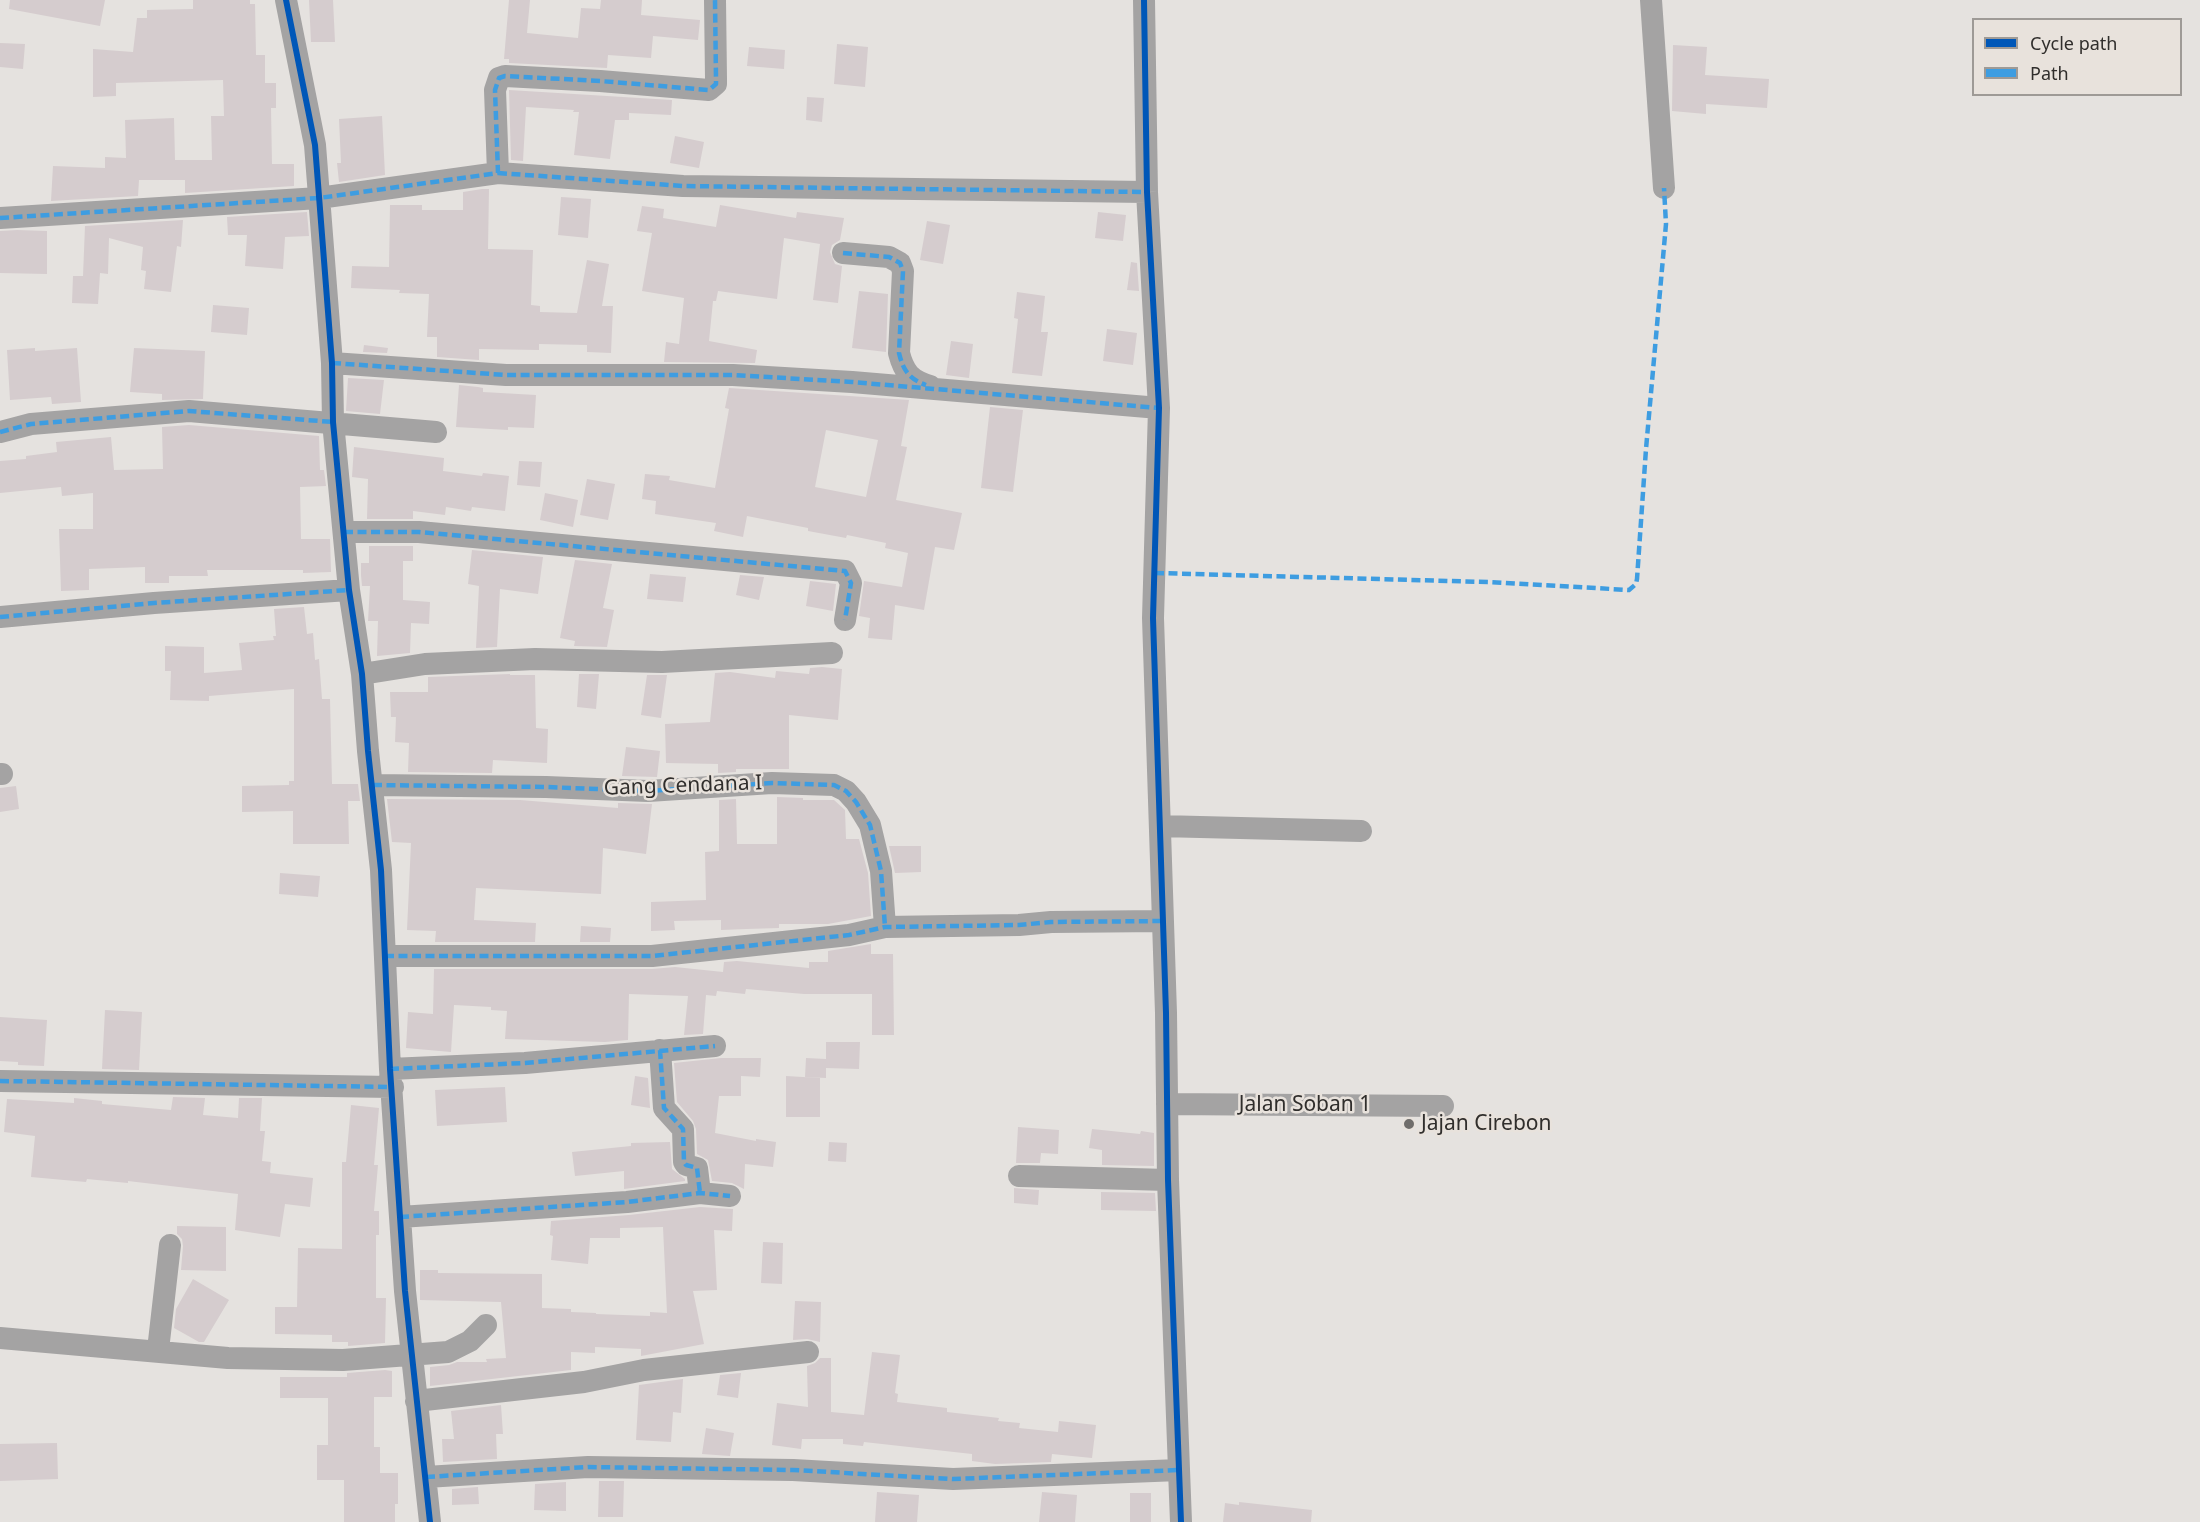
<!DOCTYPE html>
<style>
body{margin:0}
#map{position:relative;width:2200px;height:1522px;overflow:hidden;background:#e5e2df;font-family:"Noto Sans",sans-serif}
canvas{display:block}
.legend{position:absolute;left:1972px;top:18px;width:210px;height:78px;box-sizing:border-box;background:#e8e2dc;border:2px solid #9e9a96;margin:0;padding:8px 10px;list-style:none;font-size:18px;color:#302e2c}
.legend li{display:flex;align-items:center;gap:12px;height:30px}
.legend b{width:30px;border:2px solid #9e9a96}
</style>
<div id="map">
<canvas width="2200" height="1522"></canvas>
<ul class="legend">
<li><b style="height:8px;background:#0057b8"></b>Cycle path</li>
<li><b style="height:8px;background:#3e9de1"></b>Path</li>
</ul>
</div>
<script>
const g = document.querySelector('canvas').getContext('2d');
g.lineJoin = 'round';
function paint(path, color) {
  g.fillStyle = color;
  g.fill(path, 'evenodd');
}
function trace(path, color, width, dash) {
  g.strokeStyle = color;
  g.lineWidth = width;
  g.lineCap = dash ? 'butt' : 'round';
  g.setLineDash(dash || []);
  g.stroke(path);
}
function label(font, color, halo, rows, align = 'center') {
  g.font = font + ' "Noto Sans",sans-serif';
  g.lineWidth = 5;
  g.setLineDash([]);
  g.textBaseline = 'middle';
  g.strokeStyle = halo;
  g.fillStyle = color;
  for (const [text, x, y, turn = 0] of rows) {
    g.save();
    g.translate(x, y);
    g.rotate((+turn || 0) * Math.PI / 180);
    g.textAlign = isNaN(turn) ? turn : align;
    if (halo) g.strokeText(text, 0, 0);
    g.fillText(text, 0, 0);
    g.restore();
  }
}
paint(new Path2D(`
 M10,0H105L100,26L9,9Z
 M193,0H250V4H255L256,55H265V83H276V108H271L272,164H294V186L185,193V180H139L138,196L51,201L53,166L105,168V157L126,158L125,120L174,118L175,160H212L211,116H224L223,80L116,83V96L93,97V49L133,52L137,18H147V10L193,9Z
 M309,0H333L335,42H311Z
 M509,0H530L527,33L578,38L581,8L600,9L601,0H642L641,15L700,20L698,40L653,36L651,58L608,55L607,68L509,63V59H504Z
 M0,43L25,44L23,69L0,67Z
 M837,44L868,47L865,87L834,84Z
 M1673,45L1707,47L1705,75L1769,79L1767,108L1706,104V114L1672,111Z
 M749,47L785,50L784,69L747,66Z
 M509,90L672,100L671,115L629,113V120H615L610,159L574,155L579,112H573L574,110L526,107L523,161L511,160Z
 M807,97L824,98L822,122L806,120Z
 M382,116L385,175L339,182L337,163H341L339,119Z
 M675,136L704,142L699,168L670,163Z
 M482,189H489L488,249L533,250L531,305L540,306V312L577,313L587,260L609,264L602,306H613L611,353L587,352V345L539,344V350L479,349V360L437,357V337H427L429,294L399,293L400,290L351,288L352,266L389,267L390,205H422V210H463V192Z
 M561,197L591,199L588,238L558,235Z
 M720,205L796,218L797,212L844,218L840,240L832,245L830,252L835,264L842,266L838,303L813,300L820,244L784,238L777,299L718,291L716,301H713L709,341L757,350L755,363L664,362L666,342L679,344L684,298L642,291L652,233L637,231L642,206L664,209L663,218L716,227Z
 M307,212L309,236L285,237L283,269L245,266L247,235H228L227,217Z
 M1098,212L1126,215L1123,241L1095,238Z
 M183,220L181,247L177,246L171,292L144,289L146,271L141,270L143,247L109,238L108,274L100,273L98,304L72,303L73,276H83L85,226Z
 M927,221L950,225L943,264L920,260Z
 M17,230L47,231V274L0,273V231Z
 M1131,262L1137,263L1139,291L1127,290Z
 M859,291L888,294L886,352L852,348Z
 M1017,292L1045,296L1041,332H1048L1042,376L1012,373L1018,319L1014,318Z
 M213,305L249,308L247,335L211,332Z
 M1107,329L1137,333L1133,365L1103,361Z
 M951,341L973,344L969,378L946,375Z
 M364,345L388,348L387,353L363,352Z
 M35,348V351L77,348L81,402L52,404L51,397L10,400L7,350Z
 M134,348L205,351L203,399L162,400V394L130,392Z
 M348,378L384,380L380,414L346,411Z
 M459,385L478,387L483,388V392L536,395L534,428L508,427V430L456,427Z
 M729,388L909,400L901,446L907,447L896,500L962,513L954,550L935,547L924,610L895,605L892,640L868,638L870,618L859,616L864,581L902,587L908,553L885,548L886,543L847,535L846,538L808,531V528L747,516L743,537L714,531L716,523L655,514L656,501L642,499L645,474L670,476L669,480L715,488L729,409L725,408ZM826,430L878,440L866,497L815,487Z
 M990,407L1023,410L1013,492L981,488Z
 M189,425L319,436L320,470H324L326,486L300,487L301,539H330L331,572L303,573V570H207L208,576H169V583H145V567L89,569V590L61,591L59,529H93V493L62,496L61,487L0,493V461L26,459V456L57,452L56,442L111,437L114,470L163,469L162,427Z
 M354,447L444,458L443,471L482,476L483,473L509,476L505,511L472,507L471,511L446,507L445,515L413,511V519H367L368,479L352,477Z
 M519,461L542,462L540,487L517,485Z
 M587,479L615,484L608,520L580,515Z
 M545,493L578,500L573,527L540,520Z
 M369,546H413V561H403V600L430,602L429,624L411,623L410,653L377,656L378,621H368L370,586H362L361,575V563H369Z
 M472,550L543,557L538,594L500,589L497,647L476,648L479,586L468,584Z
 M575,560L612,564L603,608L614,610L607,647L574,646L575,641L560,638Z
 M650,574L686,577L683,602L647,599Z
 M740,575L764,577L759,600L736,595Z
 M810,581L836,584L833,611L806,606Z
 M304,607L307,634L313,633L315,660L319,659L322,699H330L332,784H358L360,801H348L349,844H293V811L242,812V786L289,785V781H294V689L209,696V701L170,700L171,671H165V646L204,647V673L242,670L239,643L274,640L273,636H276L274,609Z
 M822,667L842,669L838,720L789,715V769H736V772L718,773V764L666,763L665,724L710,722L715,673L730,672L775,678L776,671L809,674L810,668Z
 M510,674V675H535L536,728L548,729L547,763L493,760L492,773L408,772L409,743L395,742L396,717H391L390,692H428V677Z
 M579,674H599L596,709L577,707Z
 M647,675H667L661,718L641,715Z
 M626,747L660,751L657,777L622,776Z
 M16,786L19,809L0,812V788Z
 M777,797L803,798V800H834L845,810L846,839H859L868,873L871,916L828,924H779V928L746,929L721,930V920L674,921L675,930L651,931V902L706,900L705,852L719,851V800L736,799L737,844H777Z
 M387,799L520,800L618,808V803L652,804L646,854L603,848L601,894L476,888L474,920L536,923L535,942H435L436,931L407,930L411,843L392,842Z
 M889,846H921V872L895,873Z
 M280,873L320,876L318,897L279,894Z
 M581,926L611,928L610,942H580Z
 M871,944V954H893L894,1035H872V994H804L746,989L745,994L717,991L716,996L706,995L703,1034L684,1035L688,996L629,994L628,1040L605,1042L505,1039L507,1011L491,1010V1007L454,1005L451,1052L406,1048L408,1012L433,1014L434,969H652L675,967L723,972L724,962L737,961L809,968V962H828V951Z
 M105,1010L142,1012L139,1070L102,1069Z
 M0,1017L47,1020L44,1066L18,1065V1062L0,1061Z
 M826,1042H860L859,1069L826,1068V1078L805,1077L806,1058L826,1059Z
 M721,1058H761L760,1077L741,1076V1096H719L715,1133L756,1141V1139L776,1142L773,1167L745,1164L744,1189L732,1183L712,1181L708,1160L697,1154L696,1129L693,1121L677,1102L674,1063Z
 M635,1076L648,1078L650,1108L631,1105Z
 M786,1076L820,1078V1117H786Z
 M505,1087L507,1122L437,1126L435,1090Z
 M173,1097L205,1098L203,1115L238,1118L239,1098H262L260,1131H265L262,1161L271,1162L270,1173L313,1178L310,1207L285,1204L280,1237L235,1230L238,1194L128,1181V1183L87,1179L86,1182L31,1177L35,1136L4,1132L7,1099L74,1103V1098L102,1101V1104L171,1110Z
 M351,1105L379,1108L374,1165H378L374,1211H379V1235H376V1298H386L385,1343L348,1346V1342H332V1335L275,1334V1307H297L298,1248L342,1249V1162H346Z
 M1018,1127L1059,1130L1058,1154L1041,1153L1040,1163H1016Z
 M1092,1129L1140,1134L1141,1131L1154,1133V1166L1102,1165V1150L1089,1148Z
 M670,1142L672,1169L685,1179V1181L624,1189V1171L575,1176L572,1152L631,1146V1143Z
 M829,1142L847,1143L846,1162L828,1161Z
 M1014,1188L1039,1190L1038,1205L1014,1203Z
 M1101,1192L1155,1193L1156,1211L1101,1210Z
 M700,1207L733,1209L732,1231L714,1230L717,1290L693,1291L704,1344L641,1356V1349L595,1347V1353L571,1352V1370L430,1386V1367L449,1365L457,1362H487L486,1359L506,1358L501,1302L420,1300V1270H438V1273L542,1274V1308L571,1309V1312L596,1313V1314L650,1316V1312L667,1313L663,1227L620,1228V1238H590L588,1264L551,1260L553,1236L550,1235L551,1221L629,1215Z
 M177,1226L226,1227V1271L181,1270L183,1246L182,1239L177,1234Z
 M763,1242L783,1243L782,1284L761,1283Z
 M193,1279L229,1300L204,1342H199L174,1328L176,1309Z
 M795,1301L821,1302L820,1342L807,1339L793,1340Z
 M872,1352L900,1355L895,1393L898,1394L897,1402L947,1408V1412L999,1418L998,1421L1020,1423L1019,1428L1058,1432L1059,1421L1096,1425L1092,1458L1052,1454L1051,1462L995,1464L972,1461V1454L864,1442L863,1446L843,1444V1439H802L801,1449L772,1445L777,1403L808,1407L807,1366L815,1363L820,1358H831V1412L864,1415Z
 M385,1370L392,1371V1397H374V1447H380V1473H398V1504H395V1522H344V1480H317V1445H328V1398H280V1377H347V1373Z
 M741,1373L738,1398L717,1395L720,1375Z
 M683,1379L681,1413L673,1412L671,1442L636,1440L639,1385Z
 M501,1405L503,1434H496L497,1459L443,1462L442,1439H454L451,1411Z
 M706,1428L734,1433L730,1456L702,1454Z
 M57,1443L58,1479L0,1481V1444Z
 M599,1481H624L623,1517H598Z
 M566,1482V1511L534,1510L535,1484Z
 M478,1487L479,1504L452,1505V1489Z
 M877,1492L919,1495L917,1522H875Z
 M1042,1492L1077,1495L1075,1522H1039Z
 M1130,1493H1151V1522H1130Z
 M1239,1502L1312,1510L1311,1522H1223L1225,1503L1239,1505Z`), '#d5ccce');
trace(new Path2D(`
 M286,0L315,145L332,363L333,422L349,590L362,674L368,751L381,870L390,1069L405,1291L430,1522
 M1144,0L1147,192L1159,408L1153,618L1166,1013L1168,1180L1181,1522
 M1651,0L1664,188
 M498,173L683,186L1147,192
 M0,218L319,198L498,173L495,90L499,78L505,76L600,81L709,90L716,84V79L715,0
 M843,253L889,257L900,263L903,271L899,353C904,373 911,380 930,386
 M332,363L506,375H733L852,382L1159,408
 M0,432L31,424L189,411L436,432
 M344,532H419L845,571L851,583L845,620
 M0,617L154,603L349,590
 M362,674L425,664L535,659L662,662L832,653
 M0,774H2
 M373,785L546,787L648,791L772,783L834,785L846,791L856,802L870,825L881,871L885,927
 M1160,826L1361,831
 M385,956H652L849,935L885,927L1019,925L1051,922L1163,921
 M660,1050L664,1108L683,1129L684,1162L686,1165L697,1168L700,1193
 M390,1069L525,1063L715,1046
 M0,1081L393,1087
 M1167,1104L1443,1106
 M1019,1176L1168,1180
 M400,1217L627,1202L700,1193L730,1196
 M0,1338L228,1358L343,1360L448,1352L470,1341L486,1325
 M158,1350L170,1245
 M416,1401L584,1382L644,1370L808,1352
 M426,1477L588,1467L793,1470L953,1479L1179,1470`), '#a4a3a3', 22);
trace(new Path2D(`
 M498,173L683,186L1147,192
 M0,218L319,198L498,173L495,90L499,78L505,76L600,81L709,90L716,84V79L715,0
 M843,253L889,257L900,263L903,271L899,353C903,370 909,379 926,385
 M332,363L506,375H733L852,382L1159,408
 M0,432L31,424L189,411L333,422
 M344,532H419L845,571L851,583L845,620
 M1155,573L1488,582L1629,590L1636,584L1637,579L1646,449L1666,224L1664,188
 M0,617L154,603L349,590
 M373,785L546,787L648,791L772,783L834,785L846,791L856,802L870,825L881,871L885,927
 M385,956H652L849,935L885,927L1019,925L1051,922L1163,921
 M660,1050L664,1108L683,1129L684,1162L686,1165L697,1168L700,1193
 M390,1069L525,1063L715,1046
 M0,1081L393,1087
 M400,1217L627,1202L700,1193L730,1196
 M426,1477L588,1467L793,1470L953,1479L1179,1470`), '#3e9de1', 4.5, [9, 4.5]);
trace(new Path2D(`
 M286,0L315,145L332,363L333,422L349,590L362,674L368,751L381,870L390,1069L405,1291L430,1522
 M1144,0L1147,192L1159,408L1153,618L1166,1013L1168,1180L1181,1522`), '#0057b8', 6);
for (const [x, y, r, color] of [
 [1409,1124,6,"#6f6d6b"]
]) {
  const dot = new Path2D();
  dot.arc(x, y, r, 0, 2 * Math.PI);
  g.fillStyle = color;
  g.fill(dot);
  trace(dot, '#e8e2dc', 2);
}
label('21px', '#302e2c', '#e8e2dc', [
 ["Gang Cendana I",683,786,-2],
 ["Jalan Soban 1",1305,1105]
]);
label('21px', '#302e2c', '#e8e2dc', [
 ["Jajan Cirebon",1421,1124]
], 'left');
</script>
